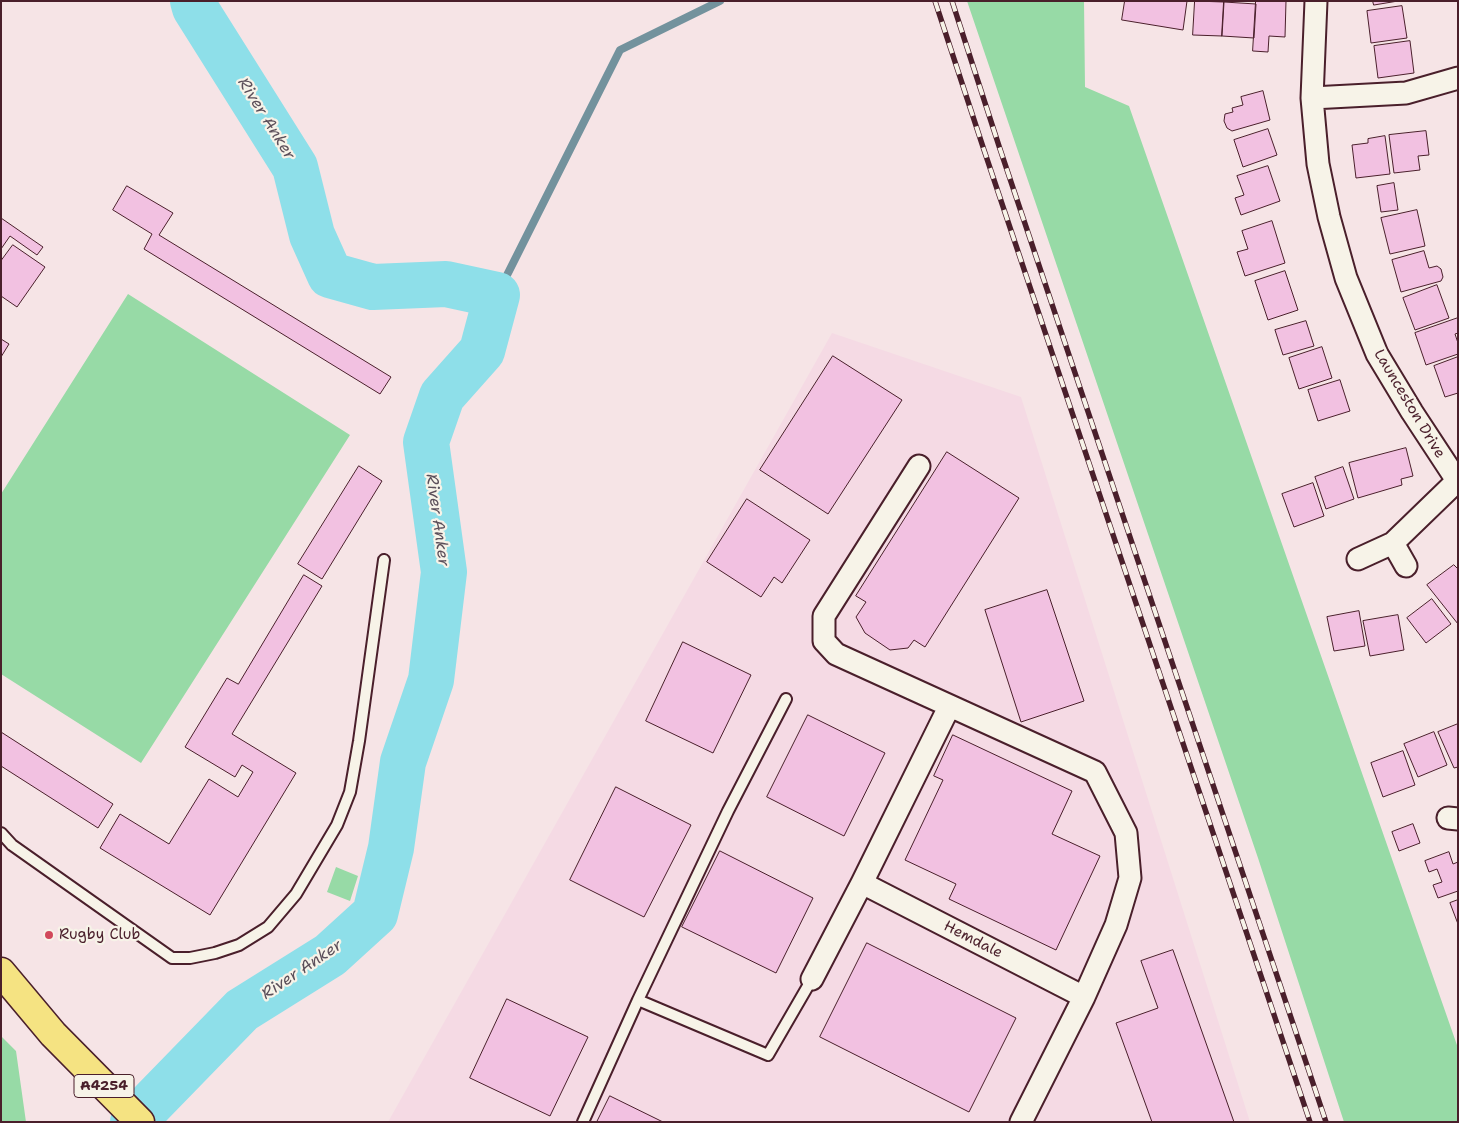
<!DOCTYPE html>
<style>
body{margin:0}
#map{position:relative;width:1459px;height:1123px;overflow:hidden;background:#f6e4e6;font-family:"Shantell Sans",sans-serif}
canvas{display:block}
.frame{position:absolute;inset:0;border:2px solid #4a1f2b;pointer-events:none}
</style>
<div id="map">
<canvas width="1459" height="1123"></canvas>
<div class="frame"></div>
</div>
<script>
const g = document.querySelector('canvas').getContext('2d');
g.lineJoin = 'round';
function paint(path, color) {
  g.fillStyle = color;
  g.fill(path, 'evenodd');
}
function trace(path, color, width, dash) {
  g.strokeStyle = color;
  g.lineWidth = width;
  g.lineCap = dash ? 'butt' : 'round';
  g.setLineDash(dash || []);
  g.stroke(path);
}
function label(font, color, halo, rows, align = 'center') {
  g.font = font + ' "Shantell Sans",sans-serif';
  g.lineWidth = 4.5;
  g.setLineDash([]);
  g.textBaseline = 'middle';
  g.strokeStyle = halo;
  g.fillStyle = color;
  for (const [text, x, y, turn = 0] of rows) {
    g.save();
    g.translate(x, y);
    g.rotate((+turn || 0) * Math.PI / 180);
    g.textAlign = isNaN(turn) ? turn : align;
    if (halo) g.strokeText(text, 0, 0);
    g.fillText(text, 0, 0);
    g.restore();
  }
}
paint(new Path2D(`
 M832,333L1021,397L1250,1122H388Z`), '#f5dae4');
paint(new Path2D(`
 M967,1H1084L1085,87L1129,106L1458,1048V1122H1344L1258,858Z
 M128,294L350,435L141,763L1,674V494Z
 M336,867L358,876L350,901L327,892Z
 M1,1036L16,1051L26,1122H1Z`), '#97daa6');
trace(new Path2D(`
 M497,295L620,50L720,1`), '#73929d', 8);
trace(new Path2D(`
 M133,1122L242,1010L330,955L375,914L391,848L403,762L431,680L444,572L426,442L442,396L482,351L497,295L446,284L373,287L330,275L312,235L295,167L195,8L193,1`), '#8edfe9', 46);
const building = new Path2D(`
 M1125,1H1187L1183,30L1122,20Z
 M1195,1L1224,2L1222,36L1193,35Z
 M1256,1H1286L1285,37L1269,36L1268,52L1253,51Z
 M1373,1H1398L1374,5Z
 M1224,2L1256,4L1254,38L1222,36Z
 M1402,6L1407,38L1371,43L1367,11Z
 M1410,41L1414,73L1378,78L1374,46Z
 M1263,91L1270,120L1232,131L1227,128L1224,121L1225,114L1233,112L1232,108L1243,105L1241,97Z
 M1268,129L1277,155L1243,167L1234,140Z
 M1426,131L1429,155L1418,156L1420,170L1394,173L1389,135Z
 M1385,136L1390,174L1356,178L1352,145L1368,143V139Z
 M1268,166L1280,201L1241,215L1235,198L1244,195L1237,176Z
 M1394,183L1398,210L1381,212L1377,186Z
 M127,186L173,213L159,235L391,377L380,394L144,249L152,234L113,210Z
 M1417,210L1425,246L1390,254L1381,218Z
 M1,218L43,247L37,255L10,236L1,249Z
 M1272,221L1285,263L1245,276L1237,252L1248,249L1242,231Z
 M13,245L45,267L17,307L1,296V261Z
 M1424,251L1429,268L1437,266L1441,269L1443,277L1441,281L1401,292L1392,260Z
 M1285,271L1298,310L1268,320L1255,281Z
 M1437,285L1449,318L1415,330L1403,298Z
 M1458,318V333L1455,334L1458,343V354L1426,365L1415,333Z
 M1306,321L1314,346L1283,355L1275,330Z
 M1,339L9,344L1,357Z
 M1322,347L1332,378L1299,389L1289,358Z
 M833,356L902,400L828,514L760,470Z
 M1458,357V393L1445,397L1434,366Z
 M1340,380L1350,411L1318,421L1308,390Z
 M1406,448L1413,476L1401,479L1402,485L1358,498L1349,463Z
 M947,452L1019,498L925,647L914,640L908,648L890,650L865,633L856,617L866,602L856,596Z
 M359,466L382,481L322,579L298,564Z
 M1343,467L1354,499L1326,509L1315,477Z
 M1313,483L1324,516L1294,527L1282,494Z
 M747,499L810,540L782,583L774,577L761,597L707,562Z
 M1454,565L1458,569V624L1427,585Z
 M304,575L322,586L232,734L296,773L210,915L100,848L120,814L169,844L209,779L238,797L253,772L242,765L235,777L185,747L227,678L238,684Z
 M1047,590L1084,701L1021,722L985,610Z
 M1432,599L1451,624L1426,643L1407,618Z
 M1359,611L1365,646L1334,651L1327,617Z
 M1398,615L1404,650L1370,656L1363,621Z
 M683,642L751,675L713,753L646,721Z
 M808,715L885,753L844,836L767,797Z
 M1458,724V767L1454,768L1438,732Z
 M1,732L113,804L98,828L1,766Z
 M1434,732L1447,765L1418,777L1404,744Z
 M953,735L1072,791L1052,834L1100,856L1056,950L949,899L956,884L905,860L943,780L934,776Z
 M1403,751L1415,785L1383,797L1371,763Z
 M616,787L691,825L644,917L570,880Z
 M1413,824L1420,843L1399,851L1392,832Z
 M720,851L813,898L776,973L682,927Z
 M1449,852L1453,864L1458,862V891L1438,898L1433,885L1442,882L1437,869L1429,872L1425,861Z
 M1458,900V924L1450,903Z
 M867,943L1016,1018L969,1112L820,1037Z
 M1173,950L1234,1122H1152L1116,1023L1158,1008L1141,961Z
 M507,999L588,1037L550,1116L470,1078Z
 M610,1096L663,1122H597Z`);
paint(building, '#f2c1e1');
trace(building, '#4a1f2b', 1);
const lane = new Path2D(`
 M786,699L728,811L638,1000L768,1055L812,979
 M1,833L12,845L172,958H190L215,953L239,945L268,927L296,894L337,825L350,792L359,741L384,560
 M583,1122L638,1000`);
const street = new Path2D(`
 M1316,1L1312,98L1318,164L1329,217L1346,278L1377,354L1412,412L1458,482
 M1312,98L1406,93L1458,78
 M919,466L824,616V641L836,654L1095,772L1126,833L1130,878L1116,925L1084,997L1021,1122
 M1393,543L1406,566
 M1358,559L1393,543L1457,481
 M1448,818L1458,819
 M862,883L1084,997
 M812,979L862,883L949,707`);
const primary = new Path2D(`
 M1,972L53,1034L140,1122`);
trace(lane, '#4a1f2b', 14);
trace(street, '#4a1f2b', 25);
trace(primary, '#4a1f2b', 31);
trace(lane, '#f7f3e8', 10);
trace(street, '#f7f3e8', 21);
trace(primary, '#f5e382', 28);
const rail = new Path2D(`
 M935,1L984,150L1310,1122
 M952,1L999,146L1326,1122`);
trace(rail, '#4a1f2b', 5.5);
trace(rail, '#f7f3e8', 4, [11]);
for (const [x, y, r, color] of [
 [49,935,5,"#d1495b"]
]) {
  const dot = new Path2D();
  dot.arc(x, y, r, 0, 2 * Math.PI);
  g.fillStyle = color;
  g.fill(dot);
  trace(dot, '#f7f3e8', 2);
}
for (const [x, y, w] of [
 [104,1086,60]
]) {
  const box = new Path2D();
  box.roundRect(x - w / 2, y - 11.5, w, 23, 4);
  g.fillStyle = '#f7f3e8';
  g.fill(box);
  trace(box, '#4a1f2b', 1);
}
label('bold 14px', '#4a1f2b', null, [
 ["A4254",104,1086]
]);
label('15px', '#4a1f2b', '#f7f3e8', [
 ["Launceston Drive",1409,404,59],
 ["Hemdale",973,940,27]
]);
label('15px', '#4a1f2b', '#f7f3e8', [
 ["Rugby Club",59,935]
], 'left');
label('italic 16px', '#5b4f5a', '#f7f3e8', [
 ["River Anker",266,119,58],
 ["River Anker",437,520,82],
 ["River Anker",302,970,-34]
]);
</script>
